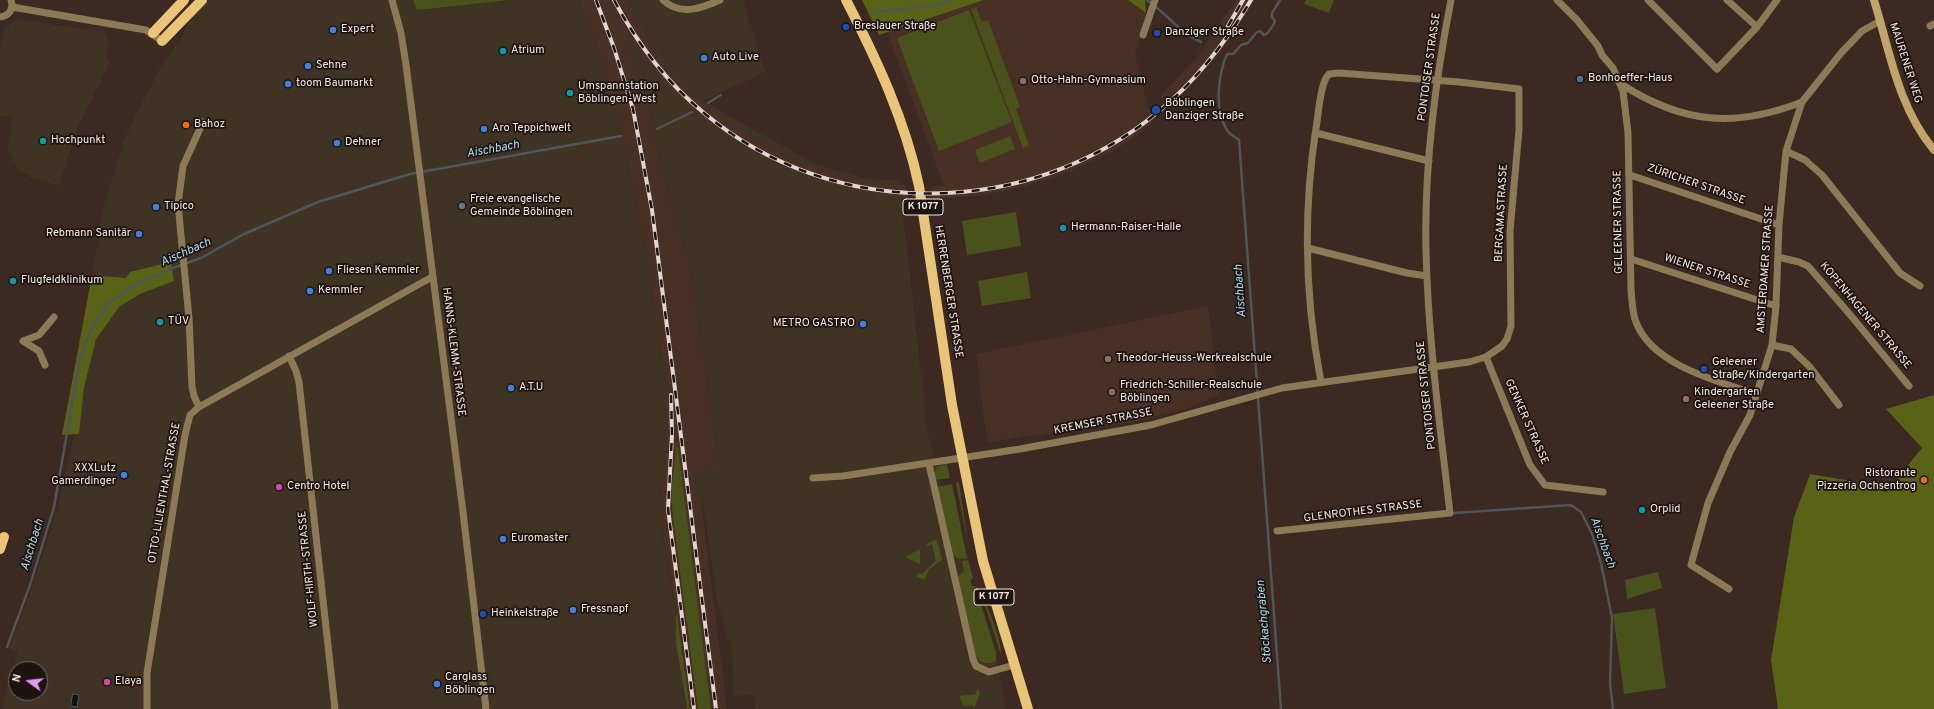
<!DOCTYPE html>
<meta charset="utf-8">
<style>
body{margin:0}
#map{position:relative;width:1934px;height:709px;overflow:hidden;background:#3c2921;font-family:Overpass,sans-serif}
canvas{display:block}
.north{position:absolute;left:8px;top:661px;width:40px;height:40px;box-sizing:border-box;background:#1d1410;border:1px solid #746965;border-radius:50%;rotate:285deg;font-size:11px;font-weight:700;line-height:16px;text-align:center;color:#f6e9e4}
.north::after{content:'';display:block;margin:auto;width:14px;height:18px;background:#dd99f3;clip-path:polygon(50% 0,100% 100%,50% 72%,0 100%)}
</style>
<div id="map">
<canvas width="1934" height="709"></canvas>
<div class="north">N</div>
</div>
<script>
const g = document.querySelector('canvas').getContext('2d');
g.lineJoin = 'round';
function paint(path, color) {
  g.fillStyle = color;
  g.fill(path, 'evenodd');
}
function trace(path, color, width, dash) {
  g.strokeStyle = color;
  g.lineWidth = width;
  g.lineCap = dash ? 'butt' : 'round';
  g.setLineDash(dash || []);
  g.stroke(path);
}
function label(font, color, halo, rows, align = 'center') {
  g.font = font + ' Overpass,sans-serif';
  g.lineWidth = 3.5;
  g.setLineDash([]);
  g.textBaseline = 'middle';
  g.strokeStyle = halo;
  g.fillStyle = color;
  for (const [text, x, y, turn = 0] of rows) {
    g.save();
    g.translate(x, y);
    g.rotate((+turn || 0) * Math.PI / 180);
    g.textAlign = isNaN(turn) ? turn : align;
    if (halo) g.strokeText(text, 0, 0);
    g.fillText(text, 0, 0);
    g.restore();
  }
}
paint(new Path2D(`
 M202,0H743L765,72L703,101L815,164L863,178L899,181L928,434L944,493L963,540L973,578L970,580L972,586H975L997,653L996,660L1006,709H755L753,695L734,696L732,653L717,601L703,503L697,493L688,420L661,497L663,534L676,615V644L686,709H2L18,651L9,648L26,604L58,507L74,436L79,434L84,388L96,339L120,306L140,294L174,281L170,262L126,278L92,275L105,200L124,141L136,114L161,67L179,41L197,5ZM16,669H40V693H16Z
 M21,20L104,32L109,42L105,57L110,62L76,131L59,186L31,177L19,170L7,150L12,118L0,115V48L3,31L12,22Z`), '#3f3324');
paint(new Path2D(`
 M579,0H624L668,67L691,92L714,111L757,141L780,153L832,173L873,182L906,185L908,198L868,193L817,180L763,156L714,126L688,105L661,79L628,35L626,36L648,104L663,177L690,268L719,470L694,473L697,493L701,499L727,709H711L677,444L671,493L673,518L698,709H690L677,615L663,534L661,497L670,423L669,406L645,242L618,115L598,48Z
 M984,0H1128L1146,13L1135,54L1148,108L1156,119L1144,130L1118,148L1060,176L1005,191L978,196L933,199L931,186L944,185L887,32Z
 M1236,0H1255L1218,56L1170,107L1161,97L1163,93L1200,53Z
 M1208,306L1218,395L1188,408L1133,422L987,442L976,354Z`), '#493024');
paint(new Path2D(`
 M413,0H510L417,10Z
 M1306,0H1334L1329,13L1304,4Z
 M976,7L982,22L988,20L1020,107L1016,109L1029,145L1023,148L971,9Z
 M969,10L1012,122L939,151L897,38Z
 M1010,136L1015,149L980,163L975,150Z
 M1016,212L1021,246L967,255L962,221Z
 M1027,272L1031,298L982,306L978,281Z
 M677,442L679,456L711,709H698L673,518L671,493Z
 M947,464L950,478L935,480L934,472L938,466Z
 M959,482L968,544L956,483Z
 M952,484L967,558L960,559L952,555L937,487Z
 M934,540H937L942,560L929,569L925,580L917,577L918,574L923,573L936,561L932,544L926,547L927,544Z
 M920,549V564L905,557Z
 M968,560L973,578L970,580L972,586H975L996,653V661C988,666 979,663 975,654L958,576L964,571L962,561Z
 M1658,572L1662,588L1627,599L1625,580Z
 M984,602C989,607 1003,646 1001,655Z
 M1655,608L1666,688L1624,694L1613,614Z
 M676,614L677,615L690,709H687L676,644Z
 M977,687L980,693L975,707L972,705L963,706L959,696L976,694Z`), '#49521b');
paint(new Path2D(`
 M862,0H984L879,35Z
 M1128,0H1145L1146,13Z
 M171,262L174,281L140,294L120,306L96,339L84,388L79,434L62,435L92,275L126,278L130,272Z
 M1934,395V709H1778L1771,660L1794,517L1810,474L1857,482L1886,492L1922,448L1886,409Z`), '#586315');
const water = new Path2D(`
 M73,694L79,695L77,707L71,706Z`);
paint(water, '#07161c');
trace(water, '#4f5558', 1);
trace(new Path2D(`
 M1147,0C1166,13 1180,33 1201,42
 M1280,0L1272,13V17L1275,21C1274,25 1268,34 1264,35L1260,31L1256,33L1248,43L1241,45L1233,54H1227C1218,75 1214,110 1227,130C1230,135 1235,137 1239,140L1281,709
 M874,12L939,5L950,0
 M708,103L721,95
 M657,129L692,112
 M1454,513L1571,505L1581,512L1592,534L1601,563L1612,618L1610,683L1613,709
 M7,647L30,585L54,507L80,359L91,330L107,304L134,285L170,269L201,258L244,234L318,202L410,174L621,136`), '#4f5558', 2.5);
trace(new Path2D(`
 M392,0L401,33L406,65L463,512L486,709
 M663,0C680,16 700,9 720,0
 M1557,0L1577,20L1598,46L1602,55L1613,68L1623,91L1628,133L1631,289C1632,300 1632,312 1636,322C1652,365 1717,381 1756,394
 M1648,0L1717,69L1757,27L1777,0
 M1727,0L1757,27
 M12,7L146,30L162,41
 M0,17C9,16 14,9 11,0
 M1930,26L1934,24
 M1143,35L1155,0
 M1621,84C1683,124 1735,128 1802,102
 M1316,133L1429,161
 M1786,151L1805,160L1822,175L1900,273L1920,286
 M1630,175L1779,225
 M1308,248L1407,273L1427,276
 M1778,257L1799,262L1808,266L1852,317L1909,386
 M1631,259L1776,306
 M23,341L39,335L54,317
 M23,341L39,351L45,365
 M1772,345L1791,349L1809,366L1839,405
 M289,356L296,371L299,382L335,709
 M1486,357L1530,465L1545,485L1603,492
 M199,407L432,277
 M929,464L973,659L976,666L989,672L1014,665
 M813,478L843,476L1020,449L1151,425L1282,388L1469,362L1486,357L1502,346L1507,339L1511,326L1510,231L1519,130V89L1459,82L1339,73L1329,74L1326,78C1319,92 1319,112 1316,128C1303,212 1305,299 1321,382
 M1277,531L1450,513C1440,426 1428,338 1426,250C1424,166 1435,82 1451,0
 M1729,589L1691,565L1708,503L1730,452L1750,415L1772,345L1776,306L1779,225L1786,151L1802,102L1841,53L1862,31L1880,21
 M147,709V673L185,435L190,415L199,407L194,396L192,387L189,318L178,204L183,166L203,122`), '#8c7a56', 7);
trace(new Path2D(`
 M1874,0C1890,52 1898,107 1934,150`), '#c1a469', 8);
trace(new Path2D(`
 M846,0C877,60 905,120 919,186L952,405L983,561L1028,709
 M153,33L184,0
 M162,41L202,0
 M0,549L4,537`), '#eac578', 10);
const rail = new Path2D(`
 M596,0L614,48L633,109L652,210L716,709
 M614,0C637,43 666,82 704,113C834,222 1029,219 1158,112C1196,81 1226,42 1251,0
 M1228,26L1243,0
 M671,395L672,435L668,509L694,709`);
trace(rail, '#e2d4cf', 4);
trace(rail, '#1d1410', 2.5, [8]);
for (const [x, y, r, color] of [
 [846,27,4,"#1a4fb4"],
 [333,30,4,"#3f7fe0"],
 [1157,33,4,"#1a4fb4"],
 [503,51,4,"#0f9aa8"],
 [704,58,4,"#3f7fe0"],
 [308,66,4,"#3f7fe0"],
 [1580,79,4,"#5c6f8a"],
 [1023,81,4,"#8d6e63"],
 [288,84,4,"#3f7fe0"],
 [570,93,4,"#0f9aa8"],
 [1156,110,5,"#1a4fb4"],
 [186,125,4,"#e8710a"],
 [484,129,4,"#3f7fe0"],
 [43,141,4,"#0f9aa8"],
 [337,143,4,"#3f7fe0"],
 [462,206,4,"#6b7280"],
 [156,207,4,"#3f7fe0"],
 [1063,228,4,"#0f9aa8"],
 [139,234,4,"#3f7fe0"],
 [329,271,4,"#3f7fe0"],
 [13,281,4,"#0f9aa8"],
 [310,291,4,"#3f7fe0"],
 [160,322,4,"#0f9aa8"],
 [863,324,4,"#3f7fe0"],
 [1108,359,4,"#8d6e63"],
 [1704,369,4,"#1a4fb4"],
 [511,388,4,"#3f7fe0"],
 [1112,392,4,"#8d6e63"],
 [1686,399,4,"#8d6e63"],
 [124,475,4,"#3f7fe0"],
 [1924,480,4,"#e8710a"],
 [279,487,4,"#d1479c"],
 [1642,510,4,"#0f9aa8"],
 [503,539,4,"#3f7fe0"],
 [573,610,4,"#3f7fe0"],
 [483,614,4,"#1a4fb4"],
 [107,682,4,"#d1479c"],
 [437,684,4,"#3f7fe0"]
]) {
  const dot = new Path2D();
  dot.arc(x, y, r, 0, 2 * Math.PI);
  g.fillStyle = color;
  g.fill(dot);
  trace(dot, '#1d1410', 1.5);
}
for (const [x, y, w] of [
 [923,207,40],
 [994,597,40]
]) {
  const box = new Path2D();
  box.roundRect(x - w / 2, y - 8, w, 16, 3);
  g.fillStyle = '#1d1410';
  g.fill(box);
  trace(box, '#f6e9e4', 1);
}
label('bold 10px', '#f6e9e4', null, [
 ["K 1077",923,207],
 ["K 1077",994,597]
]);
label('11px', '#f6e9e4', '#1d1410', [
 ["Breslauer Straße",854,27],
 ["Expert",341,30],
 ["Danziger Straße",1165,33],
 ["Atrium",511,51],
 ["Auto Live",712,58],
 ["Sehne",316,66],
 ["Bonhoeffer-Haus",1588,79],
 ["Otto-Hahn-Gymnasium",1031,81],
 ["toom Baumarkt",296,84],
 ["Umspannstation",578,87],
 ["Böblingen-West",578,100],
 ["Böblingen",1165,104],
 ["Danziger Straße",1165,117],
 ["Bahoz",194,125],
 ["Aro Teppichwelt",492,129],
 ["Hochpunkt",51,141],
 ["Dehner",345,143],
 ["Freie evangelische",470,200],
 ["Gemeinde Böblingen",470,213],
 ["Tipico",164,207],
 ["Hermann-Raiser-Halle",1071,228],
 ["Rebmann Sanitär",131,234,"right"],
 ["Fliesen Kemmler",337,271],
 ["Flugfeldklinikum",21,281],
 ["Kemmler",318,291],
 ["TÜV",168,322],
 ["METRO GASTRO",855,324,"right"],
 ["Theodor-Heuss-Werkrealschule",1116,359],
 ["Geleener",1712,363],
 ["Straße/Kindergarten",1712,376],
 ["Friedrich-Schiller-Realschule",1120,386],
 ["Böblingen",1120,399],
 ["A.T.U",519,388],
 ["Kindergarten",1694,393],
 ["Geleener Straße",1694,406],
 ["XXXLutz",116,469,"right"],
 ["Gamerdinger",116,482,"right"],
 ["Ristorante",1916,474,"right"],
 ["Pizzeria Ochsentrog",1916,487,"right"],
 ["Centro Hotel",287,487],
 ["Orplid",1650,510],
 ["Euromaster",511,539],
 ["Fressnapf",581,610],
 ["Heinkelstraße",491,614],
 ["Carglass",445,678],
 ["Böblingen",445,691],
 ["Elaya",115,682]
], 'left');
label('11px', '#f6e9e4', '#1d1410', [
 ["MAURENER WEG",1905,63,72],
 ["PONTOISER STRASSE",1430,67,-82],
 ["ZÜRICHER STRASSE",1696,185,19],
 ["BERGAMASTRASSE",1502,213,-87],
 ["GELEENER STRASSE",1619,222,-91],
 ["AMSTERDAMER STRASSE",1766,269,-86],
 ["WIENER STRASSE",1707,272,18],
 ["HERRENBERGER STRASSE",948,292,81],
 ["KOPENHAGENER STRASSE",1865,316,50],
 ["HANNS-KLEMM-STRASSE",453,352,83],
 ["PONTOISER STRASSE",1427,395,-96],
 ["KREMSER STRASSE",1103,422,-11],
 ["GENKER STRASSE",1526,422,66],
 ["OTTO-LILIENTHAL-STRASSE",165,493,-80],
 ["GLENROTHES STRASSE",1363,512,-7],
 ["WOLF-HIRTH-STRASSE",309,569,-96]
]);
label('italic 12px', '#a8def2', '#1d1410', [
 ["Aischbach",493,150,-10],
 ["Aischbach",186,253,-24],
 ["Aischbach",1241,291,-94],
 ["Aischbach",1602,543,70],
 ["Aischbach",33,545,-73],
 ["Stöckachgraben",1265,622,-95]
]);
</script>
